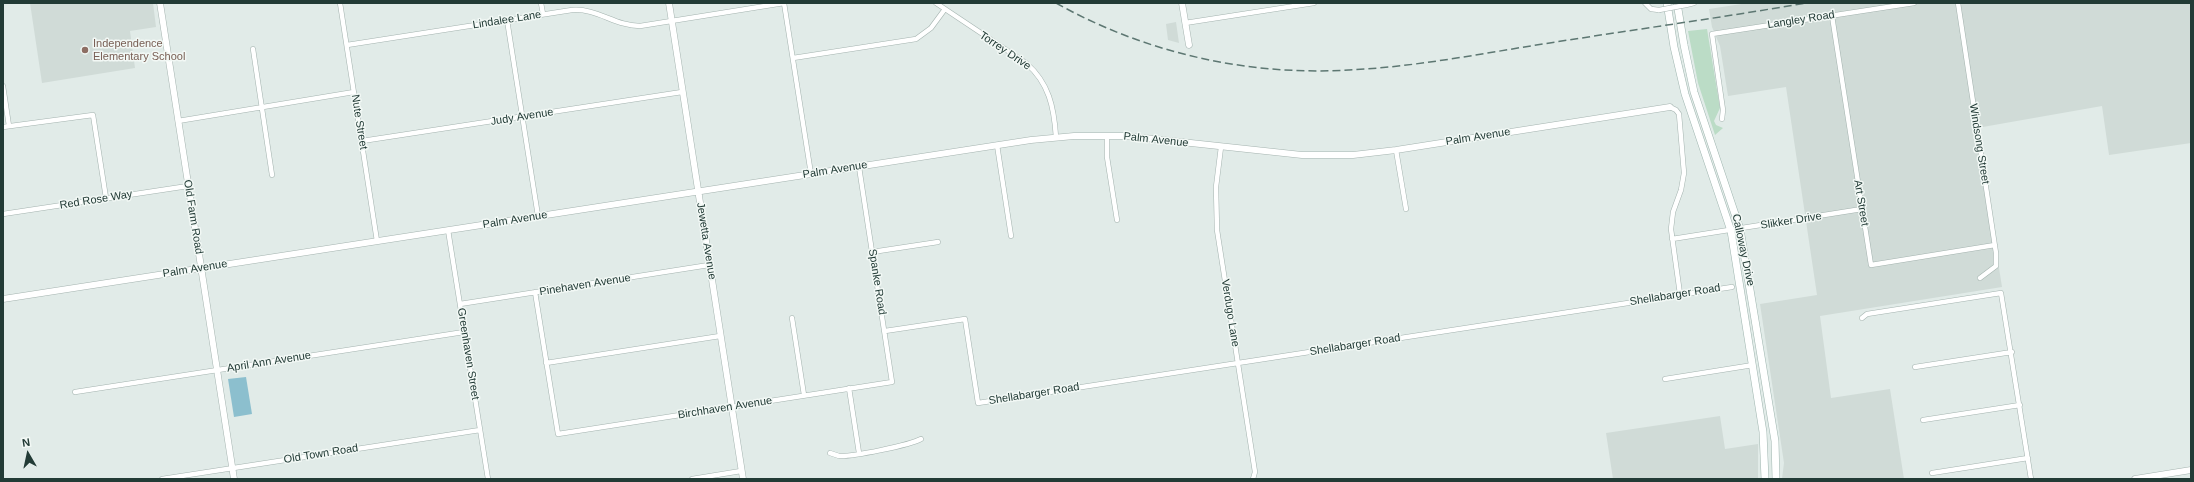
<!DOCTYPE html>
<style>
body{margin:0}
#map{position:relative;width:2194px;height:482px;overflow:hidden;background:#e1ebe8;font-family:Arial,sans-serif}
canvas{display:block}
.frame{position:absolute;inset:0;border:4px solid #223b36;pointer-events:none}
.north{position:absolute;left:8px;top:434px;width:40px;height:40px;-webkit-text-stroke:3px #f2f8f5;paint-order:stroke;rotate:351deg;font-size:11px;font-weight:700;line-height:16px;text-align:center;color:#223b36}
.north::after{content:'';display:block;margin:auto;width:14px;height:18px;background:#223b36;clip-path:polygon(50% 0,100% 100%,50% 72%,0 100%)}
</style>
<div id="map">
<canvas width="2194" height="482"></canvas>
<div class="frame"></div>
<div class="north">N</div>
</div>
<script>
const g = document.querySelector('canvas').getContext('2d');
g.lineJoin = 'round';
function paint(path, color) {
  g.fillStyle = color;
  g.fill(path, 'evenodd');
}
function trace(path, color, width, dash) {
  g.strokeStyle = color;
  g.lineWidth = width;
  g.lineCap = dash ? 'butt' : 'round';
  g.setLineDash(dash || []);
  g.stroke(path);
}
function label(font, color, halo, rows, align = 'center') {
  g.font = font + ' Arial,sans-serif';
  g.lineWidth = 3;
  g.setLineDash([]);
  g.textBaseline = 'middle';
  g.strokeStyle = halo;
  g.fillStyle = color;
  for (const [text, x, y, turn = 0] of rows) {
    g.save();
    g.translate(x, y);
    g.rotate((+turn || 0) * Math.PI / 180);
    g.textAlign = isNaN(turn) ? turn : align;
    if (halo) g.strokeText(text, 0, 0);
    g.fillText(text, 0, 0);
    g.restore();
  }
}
paint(new Path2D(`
 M30,3H153L156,27L130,31L135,68L42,83Z
 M1748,3H2191V143L2109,155L2102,106L1977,128L2002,287L1820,316L1831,398L1890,389L1904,479H1782L1784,463L1760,304L1817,295L1786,87L1728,96L1720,46L1712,27L1709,9Z
 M1176,22L1179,43L1168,40L1166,24Z
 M1720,416L1725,449L1758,444V479H1613L1606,433Z`), '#d0dbd7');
paint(new Path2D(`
 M1707,29L1720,108L1714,121L1716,125L1723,128L1715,135L1698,83L1688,31Z`), '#bbdcc6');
paint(new Path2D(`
 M246,377L252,414L234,417L228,379Z`), '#8cbfce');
const minor = new Path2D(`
 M340,3L377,241
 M541,3L543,14
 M784,3L811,174
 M936,3L1026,63C1049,83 1054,107 1056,137
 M1645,3L1651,9L1659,10
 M1958,3L1996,253V266L1980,278
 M1686,5L1694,3
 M1832,16L1871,265L1995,245
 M507,20L538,216
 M1185,23L1314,3
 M347,45L572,10C597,8 615,26 640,26L784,3
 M253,49L272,175
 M793,58L916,39L931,28L945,9
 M3,86L9,126
 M1670,107L1676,110L1679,114L1684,173L1681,190L1673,212L1671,229L1680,294
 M1722,119L1723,110L1712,34L1914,3
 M178,121L354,92
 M3,127L93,115L106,198
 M1107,136V157L1117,220
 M362,141L682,92
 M997,145L1011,236
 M1221,147L1216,187L1217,230L1255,472L1253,479
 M1396,150L1406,209
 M3,214L188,186
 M448,230L488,479
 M1672,239L1862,209
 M872,252L938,242
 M535,292L558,434L892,382L859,167
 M460,304L709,265
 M792,318L804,395
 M1862,318L1867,314L2001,293L2031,479
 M885,331L965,319L978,403L1732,287
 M546,363L720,336
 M1915,367L2012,352
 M1665,379L1753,365
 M849,388L859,453
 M75,392L464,332
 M1923,420L2020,405
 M830,453C833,454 836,455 839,456C852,457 910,445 921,439
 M1932,473L2028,458
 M162,479L480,430
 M692,479L741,471`);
const tertiary = new Path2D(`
 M160,3L234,479
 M669,3L743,479
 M1182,3L1189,45
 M3,299L1031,140L1074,136H1126L1302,155H1353L1396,150L1670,107
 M2135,479L2191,470`);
const secondary = new Path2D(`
 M1667,3L1674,47L1685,94L1731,231L1763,432L1765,479
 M1677,3L1684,45L1694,92L1740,229L1775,441L1776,479`);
trace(minor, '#a4b3af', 5.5);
trace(tertiary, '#a4b3af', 7);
trace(secondary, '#a0b6b0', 8);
trace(minor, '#fff', 4.5);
trace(tertiary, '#fff', 6);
trace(secondary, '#fff', 7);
trace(new Path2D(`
 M1056,3C1145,53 1248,76 1349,70C1414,67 1479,54 1543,44C1631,30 1719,18 1806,3`), '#5d7772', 1.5, [8, 4]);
const minorBridge = new Path2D(`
 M1659,10L1686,5`);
trace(minorBridge, '#a4b3af', 5.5, []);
trace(minorBridge, '#fff', 4.5);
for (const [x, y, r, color] of [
 [85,50,4,"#8d6e63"]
]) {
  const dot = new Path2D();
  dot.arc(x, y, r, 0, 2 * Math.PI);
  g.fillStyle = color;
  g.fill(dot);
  trace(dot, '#f2f8f5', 1.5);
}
label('11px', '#223b36', '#f2f8f5', [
 ["Lindalee Lane",507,20,-9],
 ["Langley Road",1801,20,-9],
 ["Torrey Drive",1005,51,34],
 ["Judy Avenue",522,117,-9],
 ["Nute Street",359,122,81],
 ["Palm Avenue",1478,137,-9],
 ["Palm Avenue",1156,140,6],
 ["Windsong Street",1979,144,81],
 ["Palm Avenue",835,170,-9],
 ["Red Rose Way",96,200,-9],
 ["Art Street",1861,203,81],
 ["Old Farm Road",193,217,81],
 ["Palm Avenue",515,220,-9],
 ["Slikker Drive",1791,221,-9],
 ["Jewetta Avenue",706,241,81],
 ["Calloway Drive",1743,250,78],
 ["Palm Avenue",195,269,-9],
 ["Spanke Road",877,282,81],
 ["Pinehaven Avenue",585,285,-9],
 ["Shellabarger Road",1675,295,-9],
 ["Verdugo Lane",1230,313,81],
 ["Shellabarger Road",1355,345,-9],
 ["Greenhaven Street",468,354,81],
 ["April Ann Avenue",269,362,-9],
 ["Shellabarger Road",1034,394,-9],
 ["Birchhaven Avenue",725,408,-9],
 ["Old Town Road",321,454,-9]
]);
label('11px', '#785e54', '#f2f8f5', [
 ["Independence",93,44],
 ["Elementary School",93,57]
], 'left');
</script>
